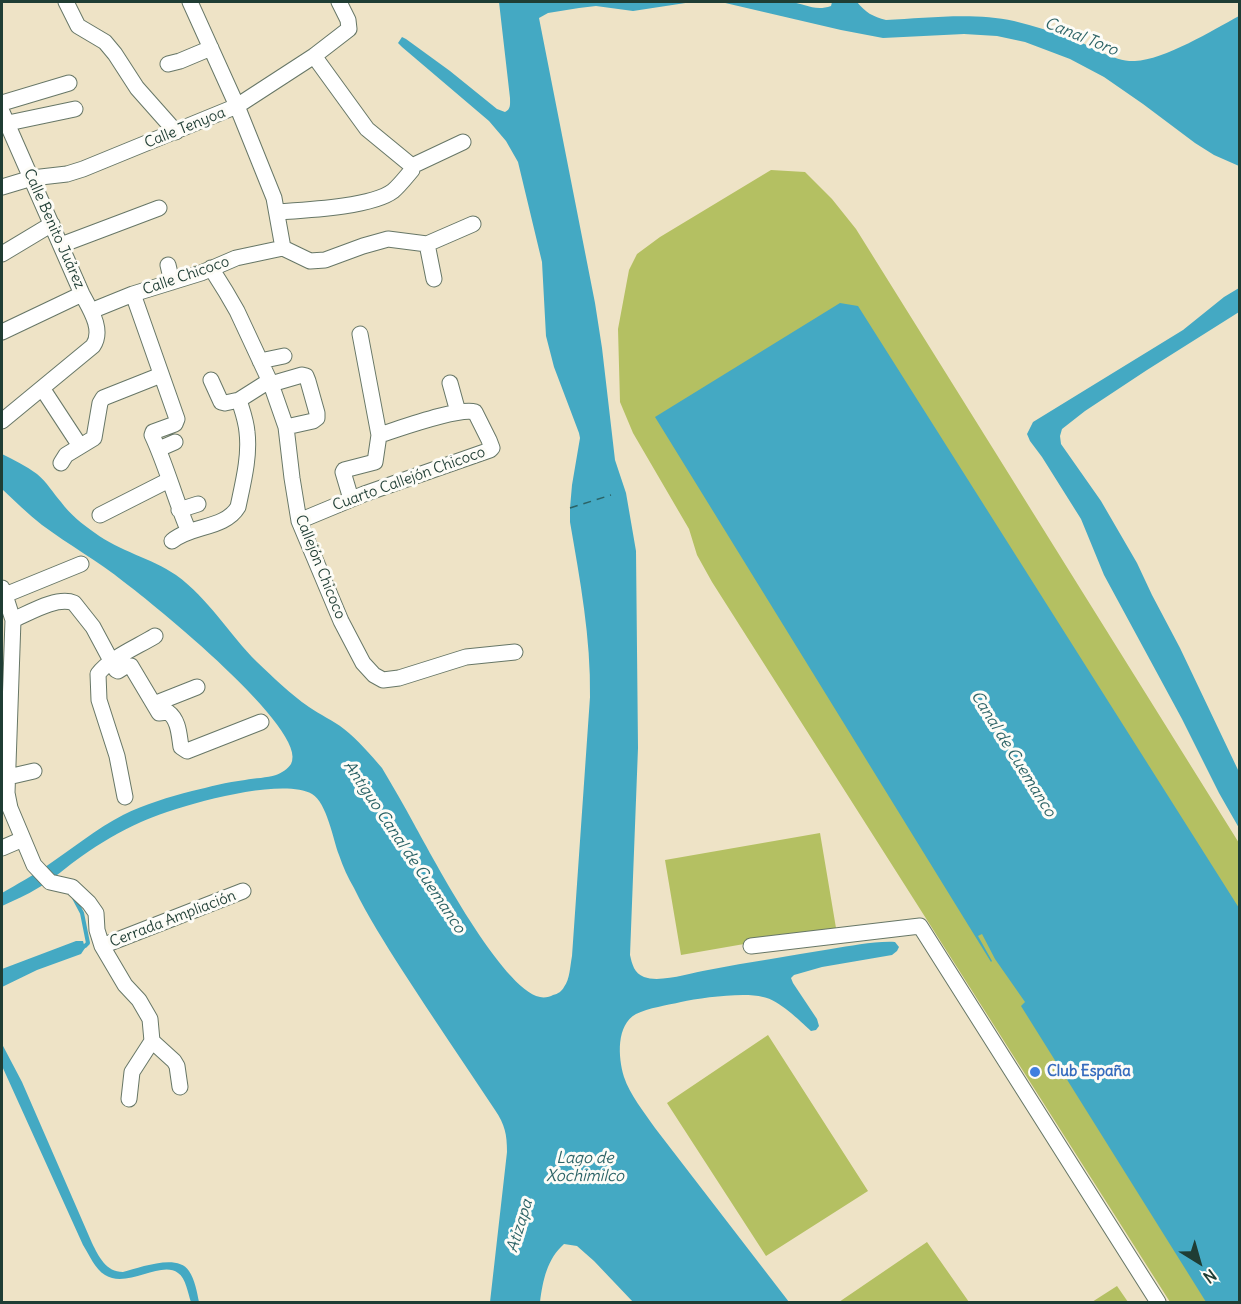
<!DOCTYPE html>
<meta charset="utf-8">
<style>
body{margin:0}
#map{position:relative;width:1241px;height:1304px;overflow:hidden;background:#eee3c6;font-family:Delius,sans-serif}
canvas{display:block}
.frame{position:absolute;inset:0;border:3px solid #1f3d34;pointer-events:none}
.north{position:absolute;left:1169px;top:1232px;width:60px;height:60px;-webkit-text-stroke:4px #fdfcf7;paint-order:stroke;rotate:143deg;font-size:16px;font-weight:700;line-height:24px;text-align:center;color:#1f3d34}
.north::after{content:'';display:block;margin:auto;width:21px;height:27px;background:#1f3d34;clip-path:polygon(50% 0,100% 100%,50% 72%,0 100%)}
</style>
<div id="map">
<canvas width="1241" height="1304"></canvas>
<div class="frame"></div>
<div class="north">N</div>
</div>
<script>
const g = document.querySelector('canvas').getContext('2d');
g.lineJoin = 'round';
function paint(path, color) {
  g.fillStyle = color;
  g.fill(path, 'evenodd');
}
function trace(path, color, width, dash) {
  g.strokeStyle = color;
  g.lineWidth = width;
  g.lineCap = dash ? 'butt' : 'round';
  g.setLineDash(dash || []);
  g.stroke(path);
}
function label(font, color, halo, rows, align = 'center') {
  g.font = font + ' Delius,sans-serif';
  g.lineWidth = 6;
  g.setLineDash([]);
  g.textBaseline = 'middle';
  g.strokeStyle = halo;
  g.fillStyle = color;
  for (const [text, x, y, turn = 0] of rows) {
    g.save();
    g.translate(x, y);
    g.rotate((+turn || 0) * Math.PI / 180);
    g.textAlign = isNaN(turn) ? turn : align;
    if (halo) g.strokeText(text, 0, 0);
    g.fillText(text, 0, 0);
    g.restore();
  }
}
paint(new Path2D(`
 M771,170L805,172L832,199L856,229L1239,843V1302H1170L712,582L697,555L689,529L633,433L620,402L618,329L629,270L637,254L660,237Z
 M820,833L836,928L681,955L665,860Z
 M768,1035L868,1191L766,1256L667,1103Z
 M927,1242L969,1302H839Z
 M1117,1286L1128,1302H1092Z`), '#b4c062');
paint(new Path2D(`
 M499,2H692L633,11L596,6L579,8L548,13L539,18L595,303L602,348L615,460L626,493L636,551L638,748L630,955C632,964 634,973 644,977C660,983 691,973 708,970C749,962 790,956 831,949C852,946 874,941 895,942L899,947L897,951L892,955L822,967L794,975L791,978L793,983L817,1019L819,1026L816,1030L811,1031C799,1020 779,1000 763,997C743,992 701,998 681,1002C668,1005 648,1008 636,1014C616,1025 618,1057 624,1077C630,1095 644,1112 655,1128L789,1302H633L594,1261L577,1246L564,1244C547,1259 543,1280 540,1302H490L507,1152C507,1134 505,1125 495,1110C464,1063 432,1017 402,970C385,943 368,917 354,888C348,878 343,867 339,855C333,839 327,803 312,794C280,776 174,807 141,822C121,831 100,843 82,856C67,866 54,879 38,888C27,895 14,900 2,906V893C17,884 33,876 48,865C73,848 96,829 123,815C145,804 169,797 192,791C209,787 227,782 245,780C255,778 267,778 276,775C281,773 288,769 291,764C311,731 151,602 124,582C98,561 69,545 42,525C28,514 15,501 2,489V454C14,460 26,466 37,474C47,482 53,493 61,502C70,514 82,524 95,533C119,551 151,558 176,575C209,599 229,634 257,662C273,677 290,694 309,707C320,715 333,720 344,729C358,740 370,754 382,768C393,787 404,805 414,824C434,860 502,989 540,997C544,998 550,997 553,995C558,994 562,991 564,987C570,979 570,966 572,956L590,697C591,638 580,580 570,522V508L572,485L580,438L579,433L554,367L546,336L542,262L518,162L506,141L489,121L402,47L398,43L402,37L406,39L450,71L497,109L505,112C511,109 510,104 510,98Z
 M721,2C744,1 767,0 789,2C805,3 814,12 831,6L832,2H857C865,12 873,17 886,20C926,18 974,12 1014,21C1034,26 1055,32 1075,40C1094,47 1114,62 1135,61C1164,60 1213,30 1239,16V166L1214,155L1195,143L1143,104L1104,77L1070,59L1025,42L997,36L964,34L883,38L841,30Z
 M1239,288V312L1147,370L1085,411L1062,429L1060,436L1061,444L1101,501L1137,563L1152,595L1180,648L1239,772V828L1219,793L1182,719L1104,575L1081,519L1042,457L1030,441L1027,434L1033,422L1183,330L1224,297Z
 M840,303L858,306L1239,908V1302H1206L1021,1006L1025,1002L995,959L982,934L978,936L992,961L991,962L655,417Z
 M76,941H83L85,948L81,954L37,970L2,987V969Z
 M2,1044L22,1082L92,1243C99,1257 106,1272 123,1272C140,1268 177,1253 189,1271C195,1280 197,1292 199,1302H191C188,1294 186,1278 178,1273C161,1260 127,1289 105,1275C95,1269 90,1256 83,1245L2,1066Z`), '#44a9c3');
trace(new Path2D(`
 M73,896L82,913L88,943L85,946L81,948`), '#44a9c3', 4);
trace(new Path2D(`
 M570,508L611,495`), '#2c6366', 1.5, [8, 6]);
const street = new Path2D(`
 M66,2L78,26L105,42L115,54L137,88L176,132
 M190,2L237,106L274,198L283,248
 M314,56L367,129L412,166
 M168,64L180,61L211,48
 M2,103L69,83
 M2,112L82,294C90,309 104,330 93,346L2,421
 M7,125L13,122L75,109
 M412,166L463,142
 M2,187L32,178L67,174L83,169L237,106L314,56L349,29L348,20L339,2
 M277,212C306,210 372,207 393,191C400,185 406,177 412,170V166
 M427,244L473,224
 M427,244L434,279
 M61,245L159,208
 M283,248L310,261L325,260L363,246L388,239L427,244
 M2,254L52,224
 M168,265L172,282
 M211,268L226,292L237,311L271,384L286,427L292,478L299,521L341,621L363,663L374,675L383,680L399,678L466,657L515,652
 M133,294L177,419L175,424L153,432L152,435C167,467 175,500 189,532
 M91,311L133,294L201,273L236,258L283,248
 M2,332L82,294
 M260,361L284,356
 M211,380L221,402L225,403L239,400
 M450,383L458,412
 M271,384L302,375L306,376L308,381L317,413V418L313,421L286,427
 M42,388L80,446
 M159,449L175,442
 M61,463L66,455L94,438L100,403L103,398L161,375
 M351,499L343,472L344,470L375,462L379,435L360,334
 M179,510L198,504
 M100,515L169,480
 M299,521L364,494L490,450L492,448L489,440L475,412C458,407 399,429 379,435
 M172,541C191,525 225,529 238,507C243,483 250,456 247,432C246,420 242,410 239,400L269,381
 M2,588L5,595L13,620L7,793L10,808L34,865L50,882L72,887L89,903L96,913L97,930L102,946L125,985L139,1000L150,1019L152,1041L174,1061L177,1066L180,1087
 M5,595L81,564
 M13,620C29,613 57,596 74,603L93,627L116,670L118,671L126,666H131L159,713L168,712C179,720 179,735 181,747L187,751L261,722
 M154,704L197,687
 M8,777L34,771
 M125,797L117,756L99,700L98,674C110,658 137,647 155,636
 M2,848L23,839
 M102,946L243,891
 M751,946L920,926L1158,1302
 M129,1099L132,1072L152,1041`);
trace(street, '#677767', 17);
trace(street, '#fff', 15);
for (const [x, y, r, color] of [
 [1035,1072,6,"#3f7fe0"]
]) {
  const dot = new Path2D();
  dot.arc(x, y, r, 0, 2 * Math.PI);
  g.fillStyle = color;
  g.fill(dot);
  trace(dot, '#fdfcf7', 2);
}
label('15px', '#1f3d34', '#fdfcf7', [
 ["Calle Tenyoa",185,128,-22],
 ["Calle Benito Juárez",54,229,66],
 ["Calle Chicoco",186,276,-19],
 ["Cuarto Callejón Chicoco",409,479,-20],
 ["Callejón Chicoco",320,567,68],
 ["Cerrada Ampliación",173,919,-21]
]);
label('bold 15px', '#366cbe', '#fdfcf7', [
 ["Club España",1047,1072]
], 'left');
label('italic 16px', '#2c6366', '#fdfcf7', [
 ["Canal Toro",1081,37,22],
 ["Canal de Cuemanco",1013,754,58],
 ["Antiguo Canal de Cuemanco",404,847,56],
 ["Lago de",585,1158],
 ["Xochimilco",585,1176],
 ["Atizapa",520,1226,-73]
]);
</script>
